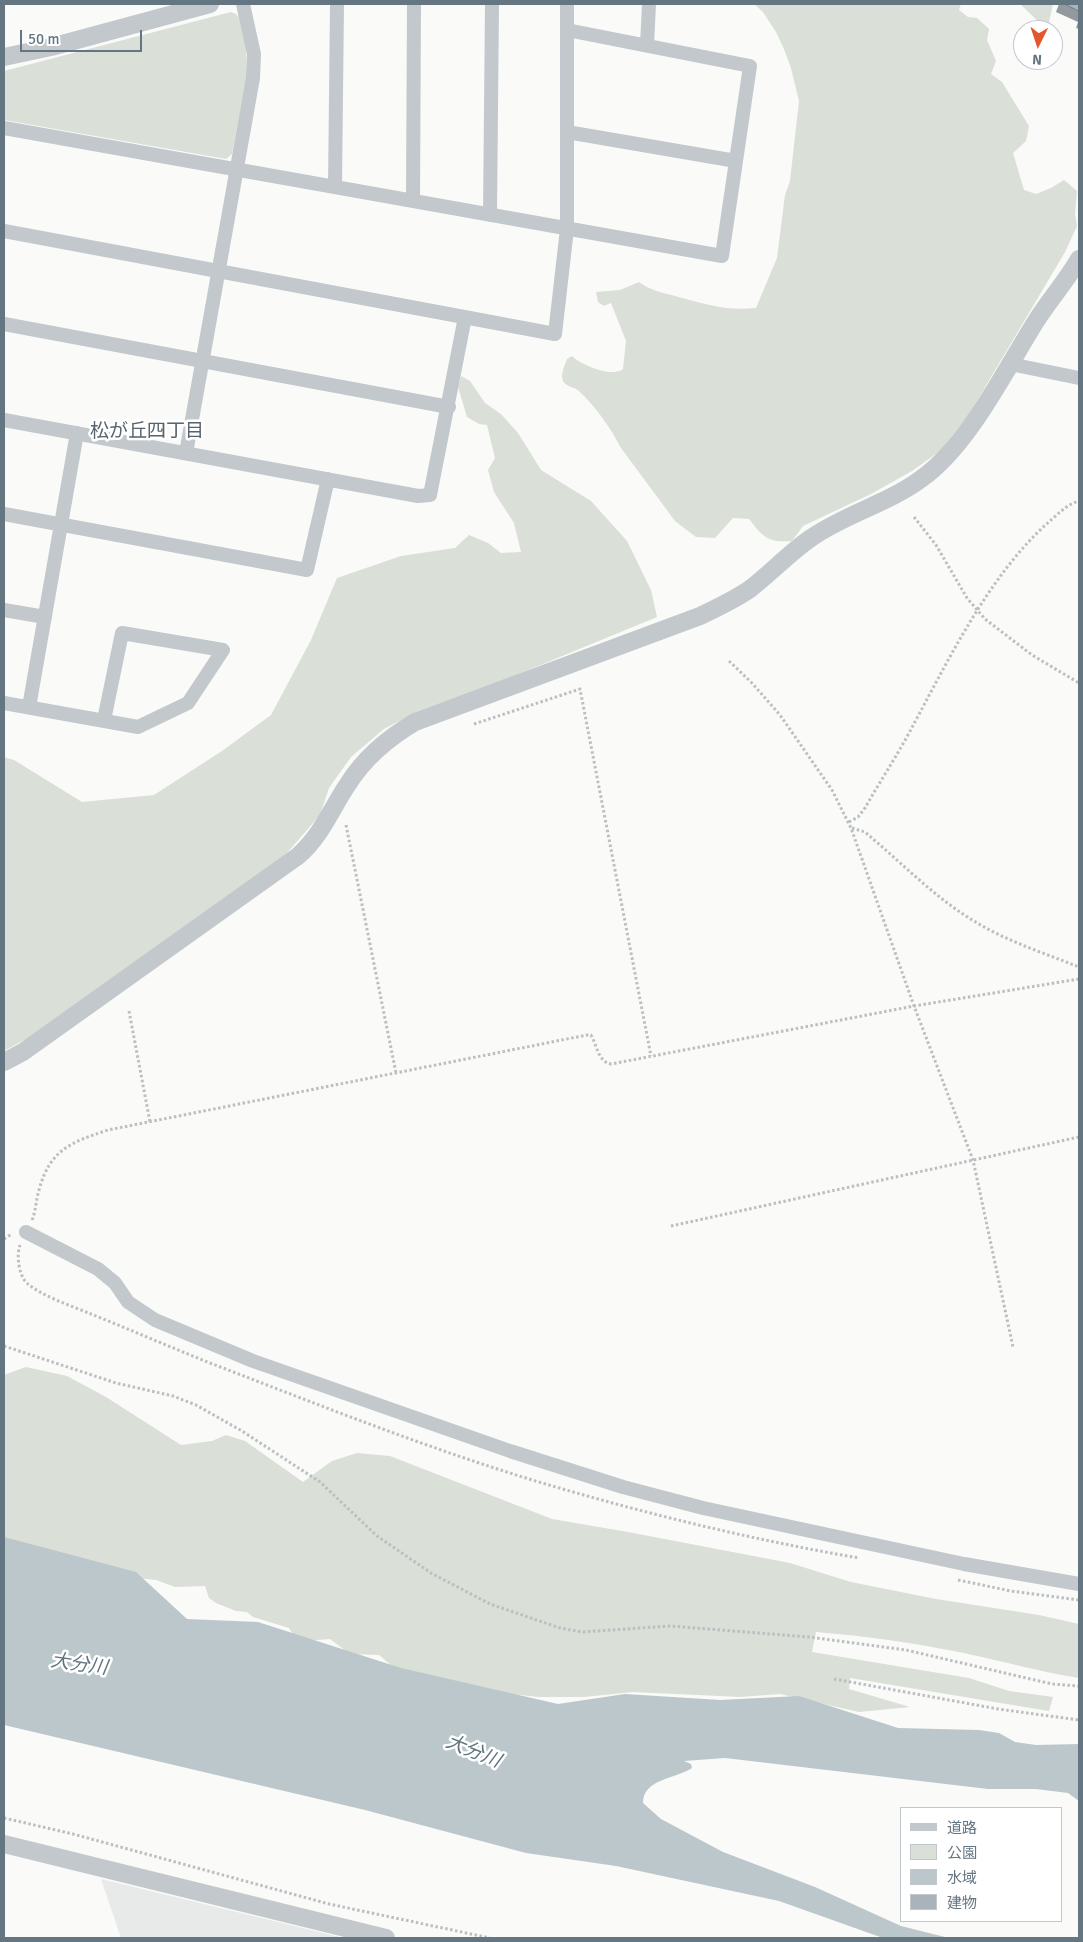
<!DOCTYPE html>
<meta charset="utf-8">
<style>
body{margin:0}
#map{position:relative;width:1083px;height:1942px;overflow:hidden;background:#fafaf8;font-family:Signika,"Noto Sans JP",sans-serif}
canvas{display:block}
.frame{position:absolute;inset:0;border:5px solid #657683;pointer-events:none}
.legend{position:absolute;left:900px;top:1807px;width:162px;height:115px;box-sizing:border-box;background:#fff;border:1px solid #c1c8cd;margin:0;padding:6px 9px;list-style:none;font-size:15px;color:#657683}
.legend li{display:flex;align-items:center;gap:10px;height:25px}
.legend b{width:25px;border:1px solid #c1c8cd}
.north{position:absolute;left:1013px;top:20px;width:50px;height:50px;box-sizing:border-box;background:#fff;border:1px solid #c1c8cd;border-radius:50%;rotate:184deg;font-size:14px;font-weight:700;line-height:20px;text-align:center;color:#657683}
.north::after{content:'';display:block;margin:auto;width:18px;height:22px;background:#e4572e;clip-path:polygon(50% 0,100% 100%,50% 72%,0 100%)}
.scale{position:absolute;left:20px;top:30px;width:122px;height:22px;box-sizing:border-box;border:2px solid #657683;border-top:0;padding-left:6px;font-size:15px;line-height:18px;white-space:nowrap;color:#657683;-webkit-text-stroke:4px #fff;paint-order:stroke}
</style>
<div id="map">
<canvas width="1083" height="1942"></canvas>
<div class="frame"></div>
<ul class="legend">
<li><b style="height:6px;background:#c3c8cc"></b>道路</li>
<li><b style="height:14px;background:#dadfd7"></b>公園</li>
<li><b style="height:14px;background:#bbc7cb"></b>水域</li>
<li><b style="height:14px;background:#aab3b9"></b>建物</li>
</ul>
<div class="north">N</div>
<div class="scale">50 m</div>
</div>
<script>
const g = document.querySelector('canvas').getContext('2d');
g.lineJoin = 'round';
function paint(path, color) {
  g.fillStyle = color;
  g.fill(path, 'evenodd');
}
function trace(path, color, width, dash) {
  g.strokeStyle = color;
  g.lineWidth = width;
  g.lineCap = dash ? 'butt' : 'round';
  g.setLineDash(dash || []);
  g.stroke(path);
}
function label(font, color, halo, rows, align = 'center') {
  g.font = font + ' Signika,"Noto Sans JP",sans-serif';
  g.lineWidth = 5;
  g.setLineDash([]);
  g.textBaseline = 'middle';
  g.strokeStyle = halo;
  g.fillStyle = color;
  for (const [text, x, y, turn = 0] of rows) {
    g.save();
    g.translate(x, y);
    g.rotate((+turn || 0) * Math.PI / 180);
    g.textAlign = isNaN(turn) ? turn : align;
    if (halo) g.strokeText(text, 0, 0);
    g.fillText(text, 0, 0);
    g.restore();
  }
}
paint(new Path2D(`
 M101,1879L344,1938H121Z`), '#e8e9e9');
paint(new Path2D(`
 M754,4H961L959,10L968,17L977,18L989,29L987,40L996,61L991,74L1002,82L1029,126L1026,141L1013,153L1024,190L1036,194L1051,188L1064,180L1077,191L1075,214L1077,226L1065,252L968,416L940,451L912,471L871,494L803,526L792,541C768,543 763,537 749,519L733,518L715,538L696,537L675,521L621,448C611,428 595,406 579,391C575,387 566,387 563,381C560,374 565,365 567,359L572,356C581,365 612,378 623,369L626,341L611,303L604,306L598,302L596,292L620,290L639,282C652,291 660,292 675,296C705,304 724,311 756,308L777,258L785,195L790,181L799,101L791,68L784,49L776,32L763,12Z
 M1020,4H1053L1048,27L1041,24Z
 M231,12L236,14L239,18L246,47L247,75L232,154L226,159L4,120V71Z
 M461,376L470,381L485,403L501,414L518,433L541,470L591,501L627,541L651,590L657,617L509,678L418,711L384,729L351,757L329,788L320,815L287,853L56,1023L4,1051V757L14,760L82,802L154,795L222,751L271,715L311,640L337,578L401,556L455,548L469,535L488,543L501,553L521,552L514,523L494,492L488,470L495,458L487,425L479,424L467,417L458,387Z
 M26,1367L67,1376L106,1397L181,1445L212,1441L226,1435L245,1441L303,1482L332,1461L357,1453L390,1456L552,1519L628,1532L790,1563L851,1582L936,1599L1039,1615L1079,1624V1678C1040,1672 1002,1661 964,1653C914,1643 866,1636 816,1632L812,1652L969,1678L1009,1691L1053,1697L1049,1711L850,1678L849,1689L910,1707L859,1712L780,1694L740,1697L633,1692L584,1697H538L496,1692L398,1671L379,1655L350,1654L330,1639L306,1641L295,1638L289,1628L253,1617L247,1612L236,1611L216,1603L209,1598L205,1586L175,1587L156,1580L100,1574L4,1544V1375Z`), '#dadfd7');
paint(new Path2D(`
 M4,1537L136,1572L187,1619L258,1622L401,1668L558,1704L625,1694L720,1700L799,1696L898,1728L979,1730L999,1733L1015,1742L1036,1745L1079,1744V1801L1068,1793L1036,1789H988L725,1758L684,1761L691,1764L692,1768C675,1779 643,1779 643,1803L661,1819L723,1852L815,1887L901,1926L949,1938H883L779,1901L616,1866L526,1853L365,1810L4,1725Z`), '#bbc7cb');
trace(new Path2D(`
 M914,517L936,545L967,598L985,619L1032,655L1079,683
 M729,661L752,683L780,715L832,790L851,828L914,1006L973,1160L1013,1347
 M474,724L580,689L651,1056
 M849,822L858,817L865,808C879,783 895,759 909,733C948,661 989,574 1051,520C1060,512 1068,504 1079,501
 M346,825L396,1073
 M852,828L865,832L873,839C906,867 937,899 974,921C1006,941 1044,953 1079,967
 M129,1011L150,1122
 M32,1220C36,1210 36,1200 39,1190C50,1149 72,1142 108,1130L587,1035H591C597,1045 598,1062 611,1064L914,1006L1079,979
 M671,1226L1079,1137
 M4,1239L12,1234
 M20,1245C16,1256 19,1277 28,1284C44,1297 72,1306 91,1314C131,1330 170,1347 210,1363C322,1406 434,1451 549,1485C651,1515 754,1540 859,1558
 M4,1346L116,1383L173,1396L196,1405L242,1431L320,1482L377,1536L431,1573L490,1604L560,1628L582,1632L670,1626L809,1637L906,1650L1052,1684L1079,1686
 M958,1580L1011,1591L1079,1600
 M834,1679L998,1709L1079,1720
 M4,1818L73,1834L329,1904L490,1938`), '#bbbfc2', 3, [2.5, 2.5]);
trace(new Path2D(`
 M647,45L649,4
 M4,128L722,256L750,66L567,30
 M567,132L736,161
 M335,187L337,4
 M413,201L414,4
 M490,215L492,4
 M4,231L555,334L567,229V4
 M4,324L449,407
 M1010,364L1079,378
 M4,420L418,496L430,495L465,317
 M186,453L253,78L254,54L243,4
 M4,514L307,570L328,479
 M4,610L45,617
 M4,703L138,727L188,703L223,650L122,633L104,720
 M29,707L77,433
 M26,1232L98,1269L115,1283L128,1302L155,1320L253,1361L510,1451L623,1487L703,1508L964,1564L1079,1584`), '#c3c8cc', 14);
trace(new Path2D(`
 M4,57L51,47L210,4
 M4,1062L23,1052L298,856C322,835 331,809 348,784C365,757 388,738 415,722L700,616C717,608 734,600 750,589C771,573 789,553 811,538C845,514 887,504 921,479C970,444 1006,368 1038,318C1051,298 1067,280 1079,259
 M4,1844L386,1938`), '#c3c8cc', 18);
paint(new Path2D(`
 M1059,4H1079V29L1076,28L1078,22L1056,12Z`), '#929a9f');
const building = new Path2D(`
 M1065,4H1079V11Z`);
paint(building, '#aab3b9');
trace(building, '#777d82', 1);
label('19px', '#57646e', '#fff', [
 ["松が丘四丁目",147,432]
]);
label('italic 19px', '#60757c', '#fff', [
 ["大分川",79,1665,8],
 ["大分川",473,1752,22]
]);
</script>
